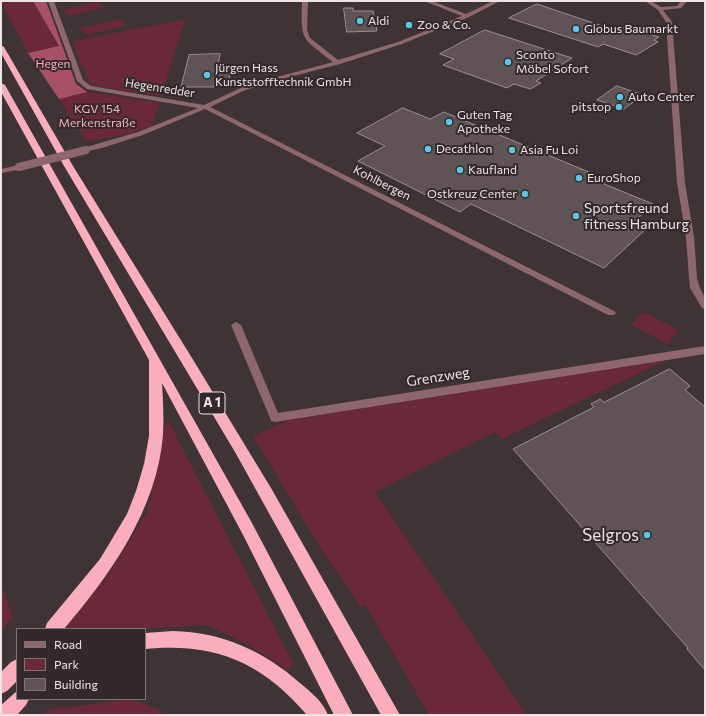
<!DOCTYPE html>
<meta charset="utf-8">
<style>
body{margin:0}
#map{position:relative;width:706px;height:716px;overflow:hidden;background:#3e3335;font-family:Commissioner,sans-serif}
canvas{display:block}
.frame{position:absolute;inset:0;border:2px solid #ece4e5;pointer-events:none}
.legend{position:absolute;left:16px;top:628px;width:130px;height:72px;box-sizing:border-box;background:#33292b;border:1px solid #7d7475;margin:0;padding:5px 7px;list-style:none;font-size:12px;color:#ece4e5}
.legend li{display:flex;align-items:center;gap:8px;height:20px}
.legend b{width:20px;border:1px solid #7d7475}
</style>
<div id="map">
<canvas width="706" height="716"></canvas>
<div class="frame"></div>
<ul class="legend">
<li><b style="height:5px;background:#8e666e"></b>Road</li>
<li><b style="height:11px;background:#692939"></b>Park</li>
<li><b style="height:11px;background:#5f5355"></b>Building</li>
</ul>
</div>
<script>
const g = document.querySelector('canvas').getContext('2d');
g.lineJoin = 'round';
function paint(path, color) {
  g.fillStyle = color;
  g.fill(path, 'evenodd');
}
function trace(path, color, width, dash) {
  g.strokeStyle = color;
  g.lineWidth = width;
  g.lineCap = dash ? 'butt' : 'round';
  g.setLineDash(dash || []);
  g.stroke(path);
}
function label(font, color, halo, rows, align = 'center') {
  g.font = font + ' Commissioner,sans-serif';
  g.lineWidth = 4;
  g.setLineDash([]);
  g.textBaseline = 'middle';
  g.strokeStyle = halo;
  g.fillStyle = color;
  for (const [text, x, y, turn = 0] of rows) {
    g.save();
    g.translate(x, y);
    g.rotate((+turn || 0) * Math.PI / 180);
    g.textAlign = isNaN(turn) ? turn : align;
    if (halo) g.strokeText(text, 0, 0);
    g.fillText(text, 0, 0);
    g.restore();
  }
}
paint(new Path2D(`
 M1,1H33L59,46L28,53Z
 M97,2L105,7L70,16L63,10Z
 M120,19L128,25L87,35L79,28Z
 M186,19L161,96L98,87L89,82L72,41Z
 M87,92L160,103L152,126L128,134L86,141L59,99Z
 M643,312L679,330L668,344L631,325Z
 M662,359L664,361L502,439L495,432L375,492L527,715H429L365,604L361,607L321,549L253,436L289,420Z
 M168,420L293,663L289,671L252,647L207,625L141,629H63L77,615L109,573L147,512L165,426Z
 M1,585L13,617L1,632Z
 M132,699L171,715H42L48,710Z`), '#692939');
paint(new Path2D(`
 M33,1H46L76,84L87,92L59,99L28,53L59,46Z`), '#a85166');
const building = new Path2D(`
 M537,4L617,31L625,27L659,37L654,40L658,42L636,55L603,44L598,47L509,18Z
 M344,8H353V11H373L377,31L347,32Z
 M485,30L572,58L536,81L541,83L530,89L514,84L507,88L443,65L454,59L440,54Z
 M220,54L217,70H231L229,79L215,80L214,87H181L189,55Z
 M617,86L643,95L624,109L597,100Z
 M403,108L430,119L444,112L608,180L604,184L653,204L634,222L647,228L604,268L471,204L460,212L358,161L385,146L357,133Z
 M670,369L690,386L685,390L705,407V670L687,649L688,648L513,449L594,407L591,404L600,399L604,402Z`);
paint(building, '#5f5355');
trace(building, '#9b8e90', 1);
paint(new Path2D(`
 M48,1H54L83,80L91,86L204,105L247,85L333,62C301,37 301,42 302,1H308L307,30L310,38L338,60L398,42L462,16L424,1H432L466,14L493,1H500L469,17L402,44L340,64L270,82L243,91L210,107L614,311L616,313L614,315H608L205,109L143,135L102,148L83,152V148L138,132L198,108L87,89L77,81Z
 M645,1H651L661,7L677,6L681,1H687L681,8L663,10L672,22L685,183L694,237L697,278L700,288L705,298V309L702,308L690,288L689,278L686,237L677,183L666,22L658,10Z
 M19,165L23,167L22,169L1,173V169Z
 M236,322L241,325L278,413L705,346V354L275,422L271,421L270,418L231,325Z`), '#8e666e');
paint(new Path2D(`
 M1,45L4,47L73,166L192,358L271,488L400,715H381L235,452L64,166L1,53Z
 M1,83L5,85L252,523L353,715H334L242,533L162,383C163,400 164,418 163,435C157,509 111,574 64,629H45L47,623L100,559L127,514L136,491L144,464L149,436V360L1,92Z
 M173,631C222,632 264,651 300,683C311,692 323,702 328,715H307C262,662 214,642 145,649V633Z
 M17,659V681L7,691L1,694V672L11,662Z
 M17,691V699H29L26,705L17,715H1V705Z`), '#faadbc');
trace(new Path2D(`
 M19,167L86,150`), '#8e666e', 8);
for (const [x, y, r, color] of [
 [360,21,4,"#58c8e4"],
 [409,25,4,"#58c8e4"],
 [576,29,4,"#58c8e4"],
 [508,62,4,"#58c8e4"],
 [207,75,4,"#58c8e4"],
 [620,97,4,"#58c8e4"],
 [619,107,4,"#58c8e4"],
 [449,122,4,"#58c8e4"],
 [428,149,4,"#58c8e4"],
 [512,150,4,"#58c8e4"],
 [460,170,4,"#58c8e4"],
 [579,178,4,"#58c8e4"],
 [525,194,4,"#58c8e4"],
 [576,216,4,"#58c8e4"],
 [647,535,4,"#58c8e4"]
]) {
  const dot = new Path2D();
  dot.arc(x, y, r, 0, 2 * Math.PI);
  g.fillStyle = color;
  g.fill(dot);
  trace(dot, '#33292b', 1.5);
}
label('12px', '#ece4e5', '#33292b', [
 ["Aldi",368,21],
 ["Zoo & Co.",417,25],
 ["Globus Baumarkt",584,29],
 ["Sconto",516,55],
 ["Möbel Sofort",516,69],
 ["Jürgen Hass",215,68],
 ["Kunststofftechnik GmbH",215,82],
 ["Auto Center",628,97],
 ["pitstop",611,107,"right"],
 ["Guten Tag",457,115],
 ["Apotheke",457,129],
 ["Decathlon",436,149],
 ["Asia Fu Loi",520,150],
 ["Kaufland",468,170],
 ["EuroShop",587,178],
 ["Ostkreuz Center",517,194,"right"]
], 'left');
label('12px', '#fab1bf', '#33292b', [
 ["Hegen",53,64],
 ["KGV 154",97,109],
 ["Merkenstraße",97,123]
]);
label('12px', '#ece4e5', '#33292b', [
 ["Hegenredder",160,88,9],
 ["Kohlbergen",382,183,27]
]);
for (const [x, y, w] of [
 [212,403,26]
]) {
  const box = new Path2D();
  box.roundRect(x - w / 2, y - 11, w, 22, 3);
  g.fillStyle = '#33292b';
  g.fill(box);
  trace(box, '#ece4e5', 1);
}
label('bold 13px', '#ece4e5', null, [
 ["A 1",212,403]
]);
label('14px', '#ece4e5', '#33292b', [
 ["Sportsfreund",584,208],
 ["fitness Hamburg",584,224]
], 'left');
label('14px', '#ece4e5', '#33292b', [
 ["Grenzweg",438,377,-9]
]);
label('17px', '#ece4e5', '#33292b', [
 ["Selgros",639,535]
], 'right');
</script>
